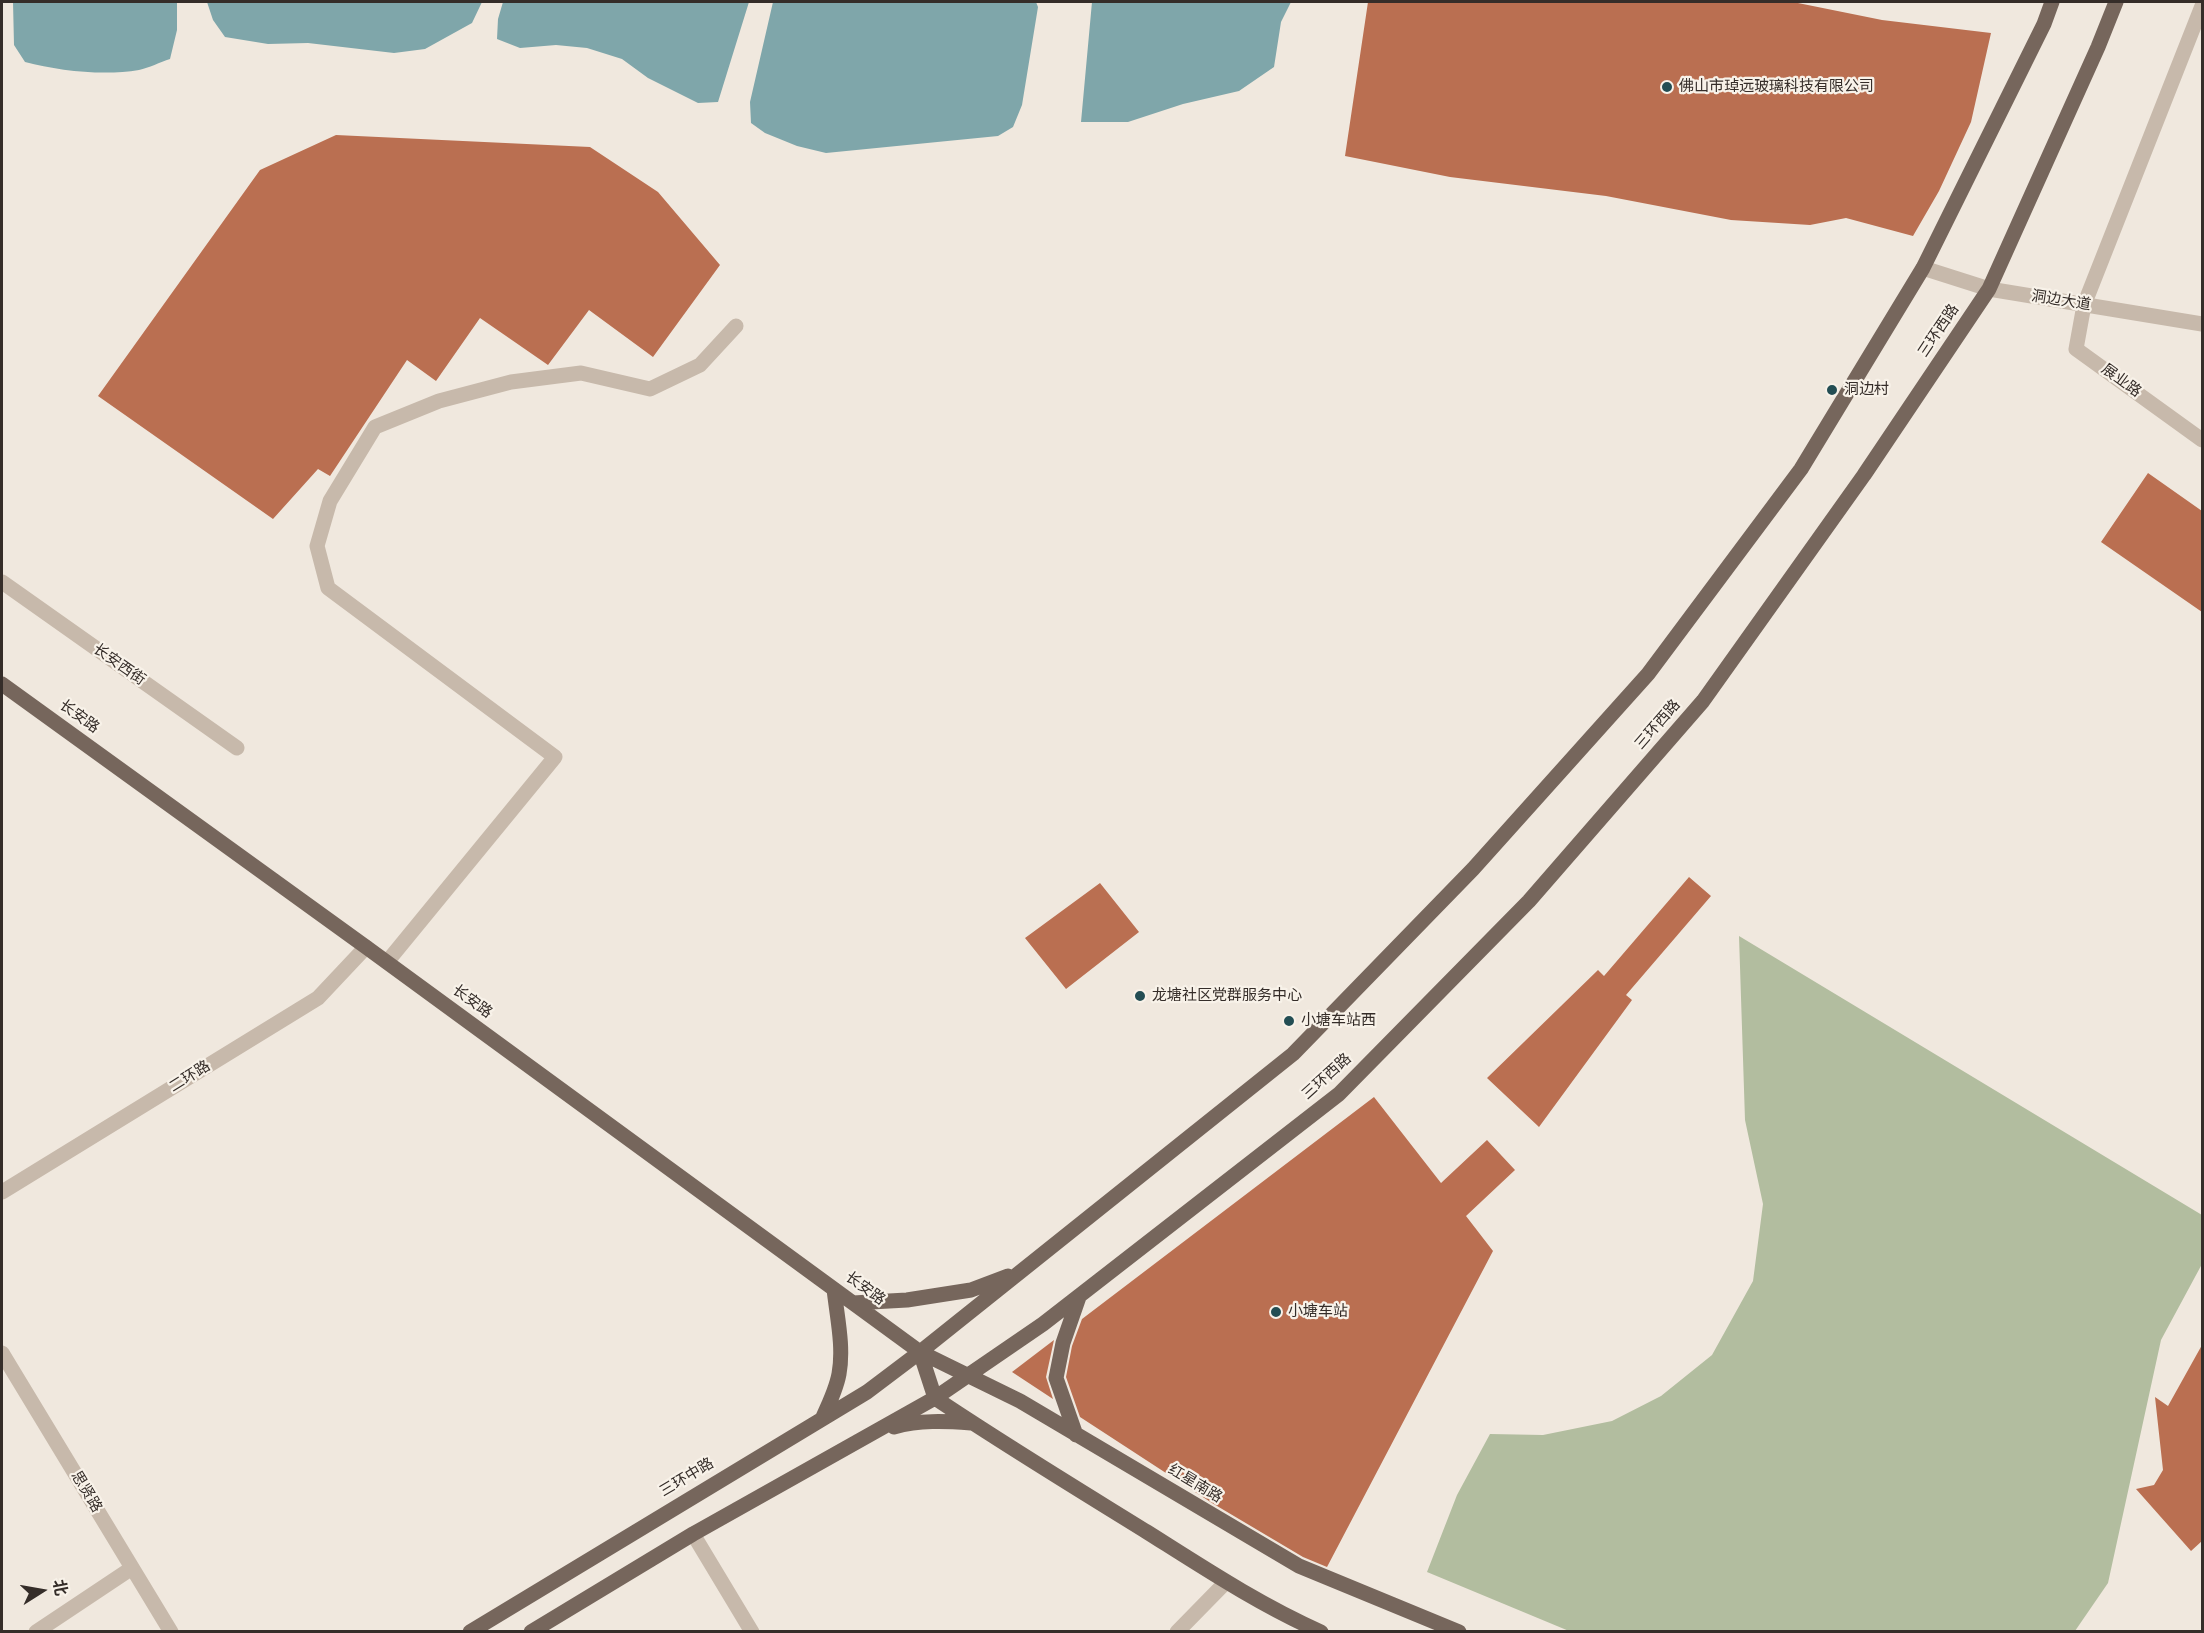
<!DOCTYPE html>
<meta charset="utf-8">
<style>
body{margin:0}
#map{position:relative;width:2204px;height:1633px;overflow:hidden;background:#f0e8de;font-family:"DejaVu Sans","Noto Sans SC",sans-serif}
canvas{display:block}
.frame{position:absolute;inset:0;border:3px solid #352d29;pointer-events:none}
.north{position:absolute;left:12px;top:1561px;width:60px;height:60px;-webkit-text-stroke:4px #f8f2e9;paint-order:stroke;rotate:79deg;font-size:16px;font-weight:700;line-height:24px;text-align:center;color:#352d29}
.north::after{content:'';display:block;margin:auto;width:21px;height:27px;background:#352d29;clip-path:polygon(50% 0,100% 100%,50% 72%,0 100%)}
</style>
<div id="map">
<canvas width="2204" height="1633"></canvas>
<div class="frame"></div>
<div class="north">北</div>
</div>
<script>
const g = document.querySelector('canvas').getContext('2d');
g.lineJoin = 'round';
function paint(path, color) {
  g.fillStyle = color;
  g.fill(path, 'evenodd');
}
function trace(path, color, width, dash) {
  g.strokeStyle = color;
  g.lineWidth = width;
  g.lineCap = dash ? 'butt' : 'round';
  g.setLineDash(dash || []);
  g.stroke(path);
}
function label(font, color, halo, rows, align = 'center') {
  g.font = font + ' "DejaVu Sans","Noto Sans SC",sans-serif';
  g.lineWidth = 4.5;
  g.setLineDash([]);
  g.textBaseline = 'middle';
  g.strokeStyle = halo;
  g.fillStyle = color;
  for (const [text, x, y, turn = 0] of rows) {
    g.save();
    g.translate(x, y);
    g.rotate((+turn || 0) * Math.PI / 180);
    g.textAlign = isNaN(turn) ? turn : align;
    if (halo) g.strokeText(text, 0, 0);
    g.fillText(text, 0, 0);
    g.restore();
  }
}
paint(new Path2D(`
 M1739,936L2202,1215V1264L2161,1340L2108,1583L2075,1631H1569L1427,1572L1457,1495L1490,1434L1543,1435L1612,1421L1661,1396L1712,1355L1753,1281L1763,1204L1745,1120Z`), '#b2bd9f');
paint(new Path2D(`
 M13,2H177V30L170,59C160,62 149,68 139,70C104,76 59,71 25,62L14,45Z
 M207,2H482L472,23L425,49L394,53L308,43L268,44L225,37L213,20Z
 M503,2H749L718,102L698,103L648,78L622,59L587,48L556,45L520,48L497,39L498,19Z
 M773,2H1036L1038,7L1022,105L1013,127L998,136L826,153L797,146L765,133L751,123L750,102Z
 M1092,2H1291L1281,22L1274,67L1239,91L1183,104L1128,122H1081Z`), '#7fa6aa');
paint(new Path2D(`
 M1368,2H1793L1882,20L1991,33L1971,122L1939,191L1913,236L1846,218L1810,225L1731,220L1606,196L1450,177L1345,156Z
 M336,135L590,147L658,192L720,265L653,357L589,310L548,365L480,318L436,381L407,360L330,476L318,469L273,519L98,396L260,170Z
 M2148,473L2202,511V612L2101,542Z
 M1689,877L1711,896L1626,995L1632,1000L1539,1127L1487,1078L1598,970L1604,976Z
 M1100,883L1139,932L1066,989L1025,938Z
 M1374,1097L1441,1183L1487,1140L1515,1170L1466,1216L1493,1251L1327,1567L1303,1557L1212,1503L1080,1417L1066,1377L1072,1346L1082,1319Z
 M1054,1340L1046,1377L1053,1399L1012,1372Z
 M2202,1345V1541L2191,1551L2136,1489L2154,1485L2163,1470L2155,1397L2168,1406Z`), '#ba6f51');
trace(new Path2D(`
 M2202,6L2084,305L2076,349L2202,440
 M1923,268L1989,289L2202,324
 M2,582L237,748
 M387,962L555,757L328,588L317,546L330,501L375,427L439,401L511,382L581,373L650,389L700,365L736,326
 M2,1192L318,998L366,947
 M2,1353L171,1632
 M693,1534L752,1632
 M36,1632L132,1568
 M1177,1632L1226,1582`), '#c7b9ab', 15);
trace(new Path2D(`
 M2,684L366,947L920,1352L1020,1401L1299,1566L1459,1632
 M853,1303L907,1300L971,1290L1008,1276
 M920,1352L935,1398
 M935,1398C1005,1445 1076,1488 1147,1532C1204,1568 1260,1605 1321,1632
 M822,1419C829,1404 836,1390 839,1374C844,1347 837,1317 834,1289
 M894,1427C920,1420 944,1421 971,1423
 M1076,1435L1056,1378L1063,1343L1079,1297
 M470,1632L867,1392L920,1352L1293,1054L1473,869L1648,674L1801,469L1923,268L2044,24L2052,2
 M531,1632L693,1534L935,1398L1043,1324L1339,1094L1529,901L1703,701L1864,475L1989,289L2098,47L2116,2`), '#76665c', 15);
for (const [x, y, r, color] of [
 [1667,87,6,"#234d53"],
 [1832,390,6,"#234d53"],
 [1140,996,6,"#234d53"],
 [1289,1021,6,"#234d53"],
 [1276,1312,6,"#234d53"]
]) {
  const dot = new Path2D();
  dot.arc(x, y, r, 0, 2 * Math.PI);
  g.fillStyle = color;
  g.fill(dot);
  trace(dot, '#f8f2e9', 2);
}
label('15px', '#352d29', '#f8f2e9', [
 ["佛山市琸远玻璃科技有限公司",1679,87],
 ["洞边村",1844,390],
 ["龙塘社区党群服务中心",1152,996],
 ["小塘车站西",1301,1021],
 ["小塘车站",1288,1312]
], 'left');
label('15px', '#352d29', '#f8f2e9', [
 ["洞边大道",2061,301,9],
 ["三环西路",1939,331,-56],
 ["展业路",2121,381,36],
 ["长安西街",119,665,35],
 ["长安路",79,717,36],
 ["三环西路",1658,725,-49],
 ["长安路",472,1002,36],
 ["二环路",190,1077,-32],
 ["三环西路",1327,1077,-42],
 ["长安路",865,1289,36],
 ["三环中路",687,1478,-31],
 ["红星南路",1195,1484,31],
 ["思贤路",86,1492,59]
]);
</script>
